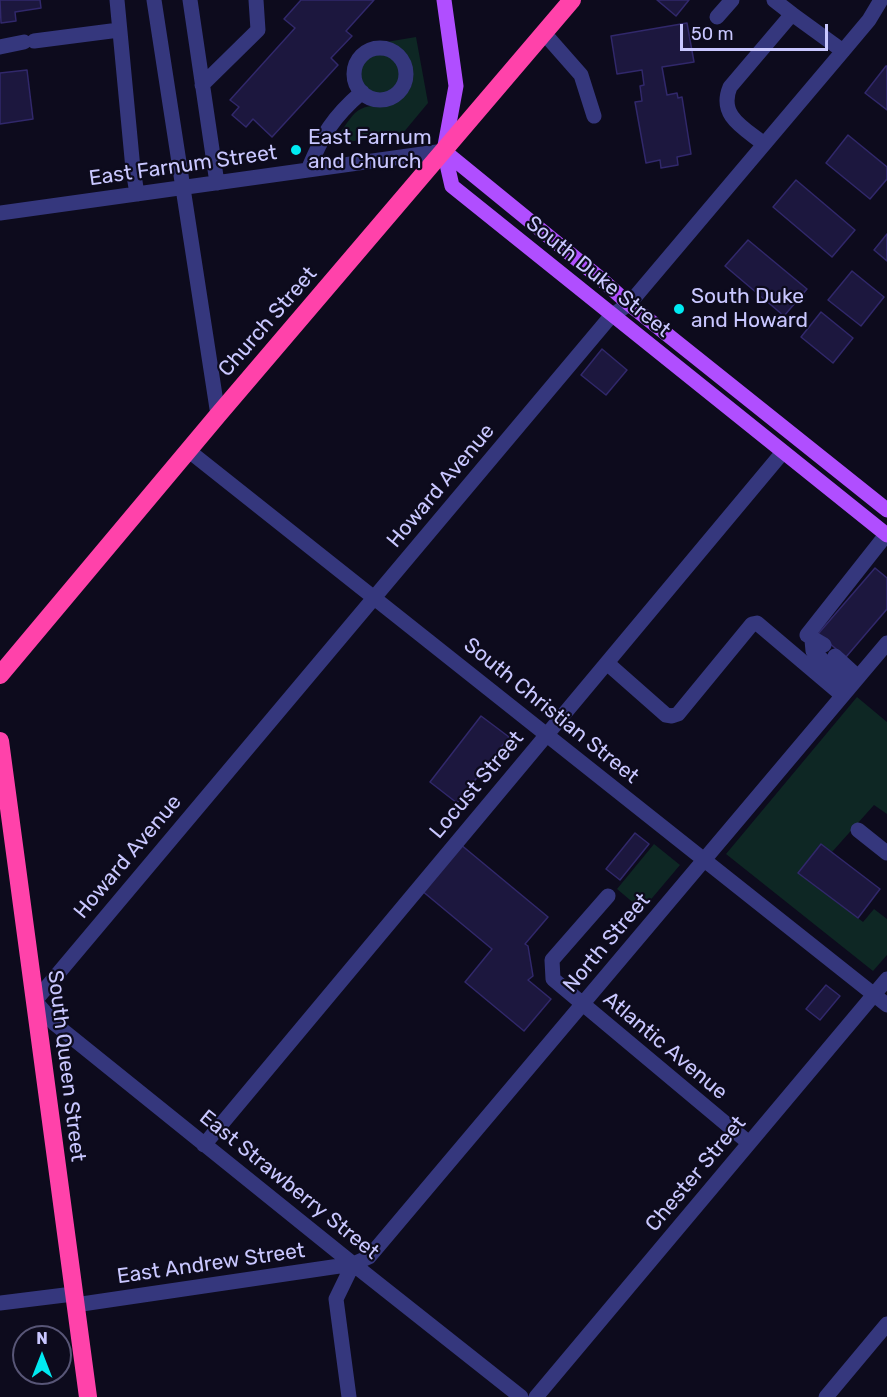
<!DOCTYPE html>
<style>
body{margin:0}
#map{position:relative;width:887px;height:1397px;overflow:hidden;background:#0d0b1d;font-family:Rubik,sans-serif}
canvas{display:block}
.north{position:absolute;left:12px;top:1325px;width:60px;height:60px;box-sizing:border-box;background:#0d0b1d;border:2px solid #585677;border-radius:50%;rotate:0deg;font-size:16px;font-weight:700;line-height:24px;text-align:center;color:#c9c7ff}
.north::after{content:'';display:block;margin:auto;width:21px;height:27px;background:#00eaf2;clip-path:polygon(50% 0,100% 100%,50% 72%,0 100%)}
.scale{position:absolute;left:680px;top:24px;width:148px;height:27px;box-sizing:border-box;border:3px solid #c9c7ff;border-top:0;padding-left:8px;font-size:18px;line-height:21px;white-space:nowrap;color:#c9c7ff;-webkit-text-stroke:4px #0d0b1d;paint-order:stroke}
</style>
<div id="map">
<canvas width="887" height="1397"></canvas>
<div class="north">N</div>
<div class="scale">50 m</div>
</div>
<script>
const g = document.querySelector('canvas').getContext('2d');
g.lineJoin = 'round';
function paint(path, color) {
  g.fillStyle = color;
  g.fill(path, 'evenodd');
}
function trace(path, color, width, dash) {
  g.strokeStyle = color;
  g.lineWidth = width;
  g.lineCap = dash ? 'butt' : 'round';
  g.setLineDash(dash || []);
  g.stroke(path);
}
function label(font, color, halo, rows, align = 'center') {
  g.font = font + ' Rubik,sans-serif';
  g.lineWidth = 4.5;
  g.setLineDash([]);
  g.textBaseline = 'middle';
  g.strokeStyle = halo;
  g.fillStyle = color;
  for (const [text, x, y, turn = 0] of rows) {
    g.save();
    g.translate(x, y);
    g.rotate((+turn || 0) * Math.PI / 180);
    g.textAlign = isNaN(turn) ? turn : align;
    if (halo) g.strokeText(text, 0, 0);
    g.fillText(text, 0, 0);
    g.restore();
  }
}
paint(new Path2D(`
 M416,37L428,103L403,133L336,144L335,140C342,131 348,120 355,113C372,98 393,114 409,90C415,80 413,69 409,58C405,51 394,44 386,42Z
 M360 74a21 21 0 1 1 42 0a21 21 0 1 1-42 0Z
 M857,697L887,722V814L874,805L832,852L821,844L799,872L863,922L874,909L887,919V955L873,971L726,854Z
 M654,844L680,865L642,910L617,889Z`), '#0e2724');
const building = new Path2D(`
 M0,0H40L41,8L15,12L16,21L1,23Z
 M301,0H374L346,31L352,36L331,58L338,65L272,137L253,119L246,127L232,115L239,107L230,100L295,28L284,19Z
 M657,0H689L676,16Z
 M687,23L694,62L662,67L667,95L677,93L678,98L682,97L691,154L677,157L678,165L661,168L660,160L646,163L635,102L642,101L640,86L644,85L642,70L617,74L611,36Z
 M886,66H887V110L865,93Z
 M27,70L33,119L0,124V73Z
 M848,135L887,167V179L870,199L826,163Z
 M796,180L855,230L832,257L773,207Z
 M887,234V261L874,250Z
 M748,240L807,289L784,316L725,266Z
 M852,271L884,297L861,326L828,300Z
 M821,312L853,338L833,363L801,337Z
 M602,349L627,370L606,395L581,375Z
 M875,568L887,578V609L846,657L818,634Z
 M481,716L509,737L457,803L430,782Z
 M635,833L649,844L620,880L606,869Z
 M460,844L548,917L525,944L528,946L533,976L528,980L551,999L524,1031L465,982L492,949L421,890Z
 M821,844L880,889L858,918L798,873Z
 M826,985L840,996L820,1020L806,1009Z`);
paint(building, '#1c173e');
trace(building, '#31286b', 1.5);
trace(new Path2D(`
 M117,0L133,169L137,194
 M154,0L218,415
 M190,0L217,183
 M774,0L792,14
 M717,17L732,0
 M544,33L581,75L594,116
 M34,41L119,30
 M0,47L24,42
 M354 74a26 26 0 1 1 52 0a26 26 0 1 1-52 0Z
 M202,85L258,30L256,0
 M764,144C744,128 718,116 730,87L792,14L843,51
 M308,170C323,134 332,118 362,92
 M0,213L444,151
 M189,451L887,1005
 M812,640L813,651L850,686
 M824,645L807,635L886,535
 M835,656L858,677
 M607,663L666,715L672,716L678,714L752,624L757,623L842,695
 M858,830L887,853
 M608,896L552,960L553,979L749,1143
 M204,1145L783,452
 M0,1303L73,1294
 M75,1305L353,1264L369,1257L887,643
 M349,1397L336,1299L353,1264
 M521,1397L353,1264L55,1024L35,1001L611,316L629,304L843,51L869,20L881,0
 M536,1397L887,979
 M826,1397L887,1324`), '#35377d', 15);
trace(new Path2D(`
 M444,0L456,86L444,151L452,186L887,535
 M444,151L601,279L629,304L887,510`), '#b04eff', 15);
trace(new Path2D(`
 M0,675L218,415L572,0
 M0,741L88,1397`), '#ff42aa', 18);
for (const [x, y, r, color] of [
 [296,150,6,"#00eaf2"],
 [679,309,6,"#00eaf2"]
]) {
  const dot = new Path2D();
  dot.arc(x, y, r, 0, 2 * Math.PI);
  g.fillStyle = color;
  g.fill(dot);
  trace(dot, '#0d0b1d', 2);
}
label('21px', '#c9c7ff', '#0d0b1d', [
 ["East Farnum",308,138],
 ["and Church",308,162],
 ["South Duke",691,297],
 ["and Howard",691,321]
], 'left');
label('21px', '#c9c7ff', '#0d0b1d', [
 ["East Farnum Street",183,166,-8],
 ["South Duke Street",598,277,39],
 ["Church Street",268,322,-49],
 ["Howard Avenue",441,486,-50],
 ["South Christian Street",551,711,39],
 ["Locust Street",477,785,-50],
 ["Howard Avenue",128,857,-50],
 ["North Street",607,943,-50],
 ["Atlantic Avenue",665,1046,40],
 ["South Queen Street",66,1066,83],
 ["Chester Street",696,1174,-50],
 ["East Strawberry Street",289,1185,39],
 ["East Andrew Street",211,1264,-8]
]);
</script>
